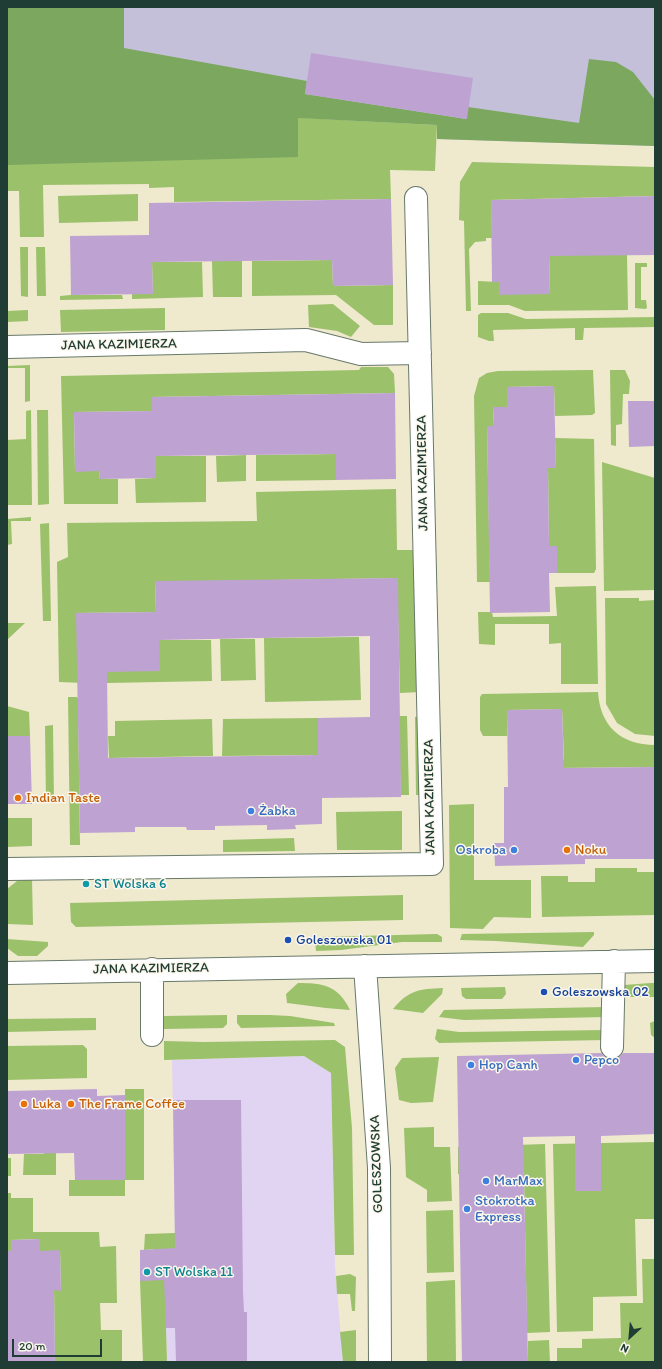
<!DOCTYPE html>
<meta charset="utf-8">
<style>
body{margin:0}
#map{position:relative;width:662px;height:1369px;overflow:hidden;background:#efe9ce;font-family:Itim,sans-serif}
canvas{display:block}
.frame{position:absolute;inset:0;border:8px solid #1f3d34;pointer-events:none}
.north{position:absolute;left:610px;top:1317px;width:40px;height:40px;-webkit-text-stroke:3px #fbf7ec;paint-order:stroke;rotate:206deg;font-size:11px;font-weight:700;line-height:16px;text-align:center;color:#1f3d34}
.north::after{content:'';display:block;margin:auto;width:14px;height:18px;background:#1f3d34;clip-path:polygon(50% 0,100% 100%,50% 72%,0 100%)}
.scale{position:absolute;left:12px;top:1339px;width:90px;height:18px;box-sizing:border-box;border:2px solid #1f3d34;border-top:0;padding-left:5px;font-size:12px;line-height:14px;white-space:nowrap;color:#1f3d34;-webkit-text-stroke:3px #fbf7ec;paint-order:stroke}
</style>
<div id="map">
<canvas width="662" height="1369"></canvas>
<div class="frame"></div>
<div class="north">N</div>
<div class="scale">20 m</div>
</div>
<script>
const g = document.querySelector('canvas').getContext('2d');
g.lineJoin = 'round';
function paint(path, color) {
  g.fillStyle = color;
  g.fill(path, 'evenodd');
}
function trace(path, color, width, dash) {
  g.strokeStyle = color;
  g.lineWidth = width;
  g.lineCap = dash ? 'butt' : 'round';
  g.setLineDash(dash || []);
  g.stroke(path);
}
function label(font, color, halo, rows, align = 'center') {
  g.font = font + ' Itim,sans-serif';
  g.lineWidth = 3;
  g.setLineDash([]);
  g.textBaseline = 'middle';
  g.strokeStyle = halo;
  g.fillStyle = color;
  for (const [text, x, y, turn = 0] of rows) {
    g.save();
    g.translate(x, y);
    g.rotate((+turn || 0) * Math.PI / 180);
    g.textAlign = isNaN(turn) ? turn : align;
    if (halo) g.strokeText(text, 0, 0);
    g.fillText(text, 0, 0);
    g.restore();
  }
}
paint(new Path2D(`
 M304,1056L331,1073L335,1266L343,1362H167L166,1328L175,1233L172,1060Z`), '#e1d4f3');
paint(new Path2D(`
 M111,7H655V146L437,139V125L114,108Z`), '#c5c0da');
paint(new Path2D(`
 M7,7L114,108L437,125L435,171L390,170L391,199L174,202V187L149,188V184L43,185L44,237H20L19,191H7Z
 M472,162L655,167V196L491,200L492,238H486V241L475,242L469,249L471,311H466L464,221L459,220L460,182Z
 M138,194V221L59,223L58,196Z
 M20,247H28V297L21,296Z
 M36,247H45L46,296H37Z
 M549,253L627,255L628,310L525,311L509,305H478V281L499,282V294H550Z
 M332,260L333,286L393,285V325H374L336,295L252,296V261Z
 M212,261H242V297H213Z
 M152,262H202L203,297L132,299V294H153Z
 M635,263H647V267H641V300H646L647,308L645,309L635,308Z
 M71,295H122L123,299L60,300V296Z
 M333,304L360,326L351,337L337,331L309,327L308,305Z
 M165,308V330L61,332L60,310Z
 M28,310V321L7,322V311Z
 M481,313H508L526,319L655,317V327L584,328L583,340H575V328L493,330L494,341H489L478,337V315Z
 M30,365V401L25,402V368H7V366Z
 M361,367H388L394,374L395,393L152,397V411L74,412L75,471H99L100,479H118V504H64L61,376L359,370Z
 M593,370L595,413L592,415L555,416L554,386L507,387V407H493L494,426H487L490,582H477L474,396L479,378L487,373L498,371Z
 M610,370H625L630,381L629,394H623L622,424L616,425V446L611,445Z
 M31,410L32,505H7V440L26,439V411Z
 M37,410H48L49,504L38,505Z
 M555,438L594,439L596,569L594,573H557V547L549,546L548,468H556Z
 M336,454V480L256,481V455Z
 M246,455V481L217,482L216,456Z
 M156,456H206V502L136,503L135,479L156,478Z
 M602,462L655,478V590L604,591Z
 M396,489L397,550H417L421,692L400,693L397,578L155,582L156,612L76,613L84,683L59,682L57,562L68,557L67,523L257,521L256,492Z
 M31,517V521H11L12,544L7,545V519Z
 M49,523L51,621H43L40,524Z
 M596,586L598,684H561V643L549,644V624H495V645L479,644L478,612H492L493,617L557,616L555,587Z
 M605,598H639V601L655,600V736L635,734L617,723L606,704Z
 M7,623H25L7,640Z
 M359,637L361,700L265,702L264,638Z
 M220,639H255L256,680L221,681Z
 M159,640H211L212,681L107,683V672Z
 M598,692C600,726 621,745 655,745V767L556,768L564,759L562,709L507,710V736H483L480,730V697L482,694Z
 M68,697H77L78,699L80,845H70Z
 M7,706L29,712L30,736H7Z
 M398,716H407L409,795H401Z
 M420,716L421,795H416L415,717Z
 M318,718V755L222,756L223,719Z
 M212,719L213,756L109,758L108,736H115V721Z
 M53,725L54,802H46L45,726Z
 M474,804V880H531V918L494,917L483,929L450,928L449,805Z
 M402,811V850H337L336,812Z
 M7,818H32V846L7,847Z
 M294,838L295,851L223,852V840Z
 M595,868H637V872H655V915L542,917L541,876H568V882H595Z
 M32,879L33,925L7,924V889L17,881Z
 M403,895V920L76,927L71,922L70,903Z
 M594,932V935L583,947L496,941L460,940L462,934Z
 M437,934L442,937V942H402L341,950L316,951L315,941L319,937Z
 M7,939L48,942V946L37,956H18L7,948Z
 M298,983C323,983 338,985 350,1010L326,1008L287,1003L286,994Z
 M651,983H655V997H624V985Z
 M505,987L506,994L502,999H466L462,996L461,988Z
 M443,988L442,994L423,1013L393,1009C409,990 419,989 443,988Z
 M606,1007V1017L464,1020L439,1017L444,1010Z
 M227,1015V1024L223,1028L164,1029V1016Z
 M237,1015H270L290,1016L334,1023L335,1026L241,1028L237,1023Z
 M96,1018V1030L7,1032V1019Z
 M655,1021V1038L651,1035L650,1023Z
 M437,1029L459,1032L606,1030V1040L439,1043L435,1039Z
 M335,1040L345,1047L352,1128L354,1255H335L331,1073L304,1056L164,1060V1041L204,1042Z
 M83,1045L87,1049V1078L7,1080V1046Z
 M439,1057L433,1102L411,1103L399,1100L395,1068L402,1058Z
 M125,1089H144V1180H125V1196H69V1180H125Z
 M434,1127V1147H450L452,1201L427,1202V1190L406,1177L404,1128Z
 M655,1142V1219H635L637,1296L593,1297V1331L557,1332L553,1144Z
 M545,1144L550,1332L527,1333L524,1172L458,1174V1147Z
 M56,1145V1175H23L24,1154H43Z
 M7,1158H11V1176H7Z
 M7,1193H11V1198H33V1232H99L100,1247L116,1246L117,1303H100L101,1330H122V1362H55L54,1290H61L60,1251H40L39,1239L11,1240V1251H7Z
 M453,1210L454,1272L427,1273L426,1211Z
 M175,1233L176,1284L166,1328L167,1362H143L140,1281L154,1249L144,1250L145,1234Z
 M642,1259H655V1362H557V1348H582V1339L621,1338L620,1303H643Z
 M350,1274L356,1277L355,1311H352L350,1294H337L336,1276Z
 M455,1280L456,1362H427L426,1282Z
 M356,1330V1362H343L340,1332Z
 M549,1340L550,1362H528V1341Z`), '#9bc16b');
paint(new Path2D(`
 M7,7H124V48L307,81L305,94L466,119L468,107L579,123L589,59L616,62L633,72L655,100V146L437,139V125L298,118V157L7,165Z`), '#7ca75f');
paint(new Path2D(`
 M311,53L473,78L467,119L305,94Z
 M655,196V255L549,256L550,294L499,295V282H492L491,200Z
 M391,199L393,285L333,286L332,260L152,262L153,294L71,295L70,236L149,235V203Z
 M554,386L556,468H548L549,546H557V573H549L550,612L490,613L487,426H494L493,407H507V387Z
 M395,393L396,479L336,480V454L156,456V478L100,479L99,471L75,472L74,412L152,411V397Z
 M628,401H655V446L629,447Z
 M398,578L401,797L322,798V824L295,825L296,829L267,830V825L215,826V830H187L186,827H135V832L80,833L76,613L156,612L155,581ZM370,636V717L318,718V755L108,758L107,672L160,671L159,640Z
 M562,709L564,768L655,767V859H585V864L495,866L494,843H504V787H508L507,710Z
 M7,736H30L32,804H7Z
 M601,1053L606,1058L612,1059L618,1058L623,1053H655V1134L601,1136V1191H575V1136L523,1137L528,1362H462L457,1056Z
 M97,1089V1096L125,1095V1180H75L74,1153L7,1154V1091Z
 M173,1100H241L243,1292L244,1312H247V1362H176L175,1328H166L164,1280L140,1281V1250L175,1248Z
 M40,1239V1251L60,1250L61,1291L54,1290L55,1362H7V1251H11V1240Z`), '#bea2d2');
const minor = new Path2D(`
 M7,347L306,340L361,354L420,353
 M7,869L432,864L416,198
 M365,966L379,1168L380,1362
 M152,969V1035
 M7,973C223,968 439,964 655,961
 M612,1047L614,961`);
trace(minor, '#68796a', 24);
trace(minor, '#fff', 22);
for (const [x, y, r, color] of [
 [18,798,4,"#e8710a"],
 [251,811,4,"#3f7fe0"],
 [514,850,4,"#3f7fe0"],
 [567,850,4,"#e8710a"],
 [86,884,4,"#0f9aa8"],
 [288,940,4,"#1a4fb4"],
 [544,992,4,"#1a4fb4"],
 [576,1060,4,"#3f7fe0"],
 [471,1065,4,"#3f7fe0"],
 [24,1104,4,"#e8710a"],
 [71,1104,4,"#e8710a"],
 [486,1181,4,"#3f7fe0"],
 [467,1209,4,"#3f7fe0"],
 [147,1272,4,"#0f9aa8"]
]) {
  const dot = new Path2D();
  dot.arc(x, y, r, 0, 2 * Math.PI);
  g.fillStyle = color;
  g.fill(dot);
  trace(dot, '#fbf7ec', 1.5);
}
label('14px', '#1f3d34', '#fbf7ec', [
 ["JANA KAZIMIERZA",119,345,-1],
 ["JANA KAZIMIERZA",423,473,-91],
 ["JANA KAZIMIERZA",430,797,-91],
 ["JANA KAZIMIERZA",151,969,-1],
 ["GOLESZOWSKA",377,1164,-92]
]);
label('14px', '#c56008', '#fbf7ec', [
 ["Indian Taste",26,798],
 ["Noku",575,850],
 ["Luka",32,1104],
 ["The Frame Coffee",79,1104]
], 'left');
label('14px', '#366cbe', '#fbf7ec', [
 ["Żabka",259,811],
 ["Oskroba",506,850,"right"],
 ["Pepco",584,1060],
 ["Hop Canh",479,1065],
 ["MarMax",494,1181],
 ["Stokrotka",475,1201],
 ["Express",475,1217]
], 'left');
label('14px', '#0d838f', '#fbf7ec', [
 ["ST Wolska 6",94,884],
 ["ST Wolska 11",155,1272]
], 'left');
label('14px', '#164399', '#fbf7ec', [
 ["Goleszowska 01",296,940],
 ["Goleszowska 02",552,992]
], 'left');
</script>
